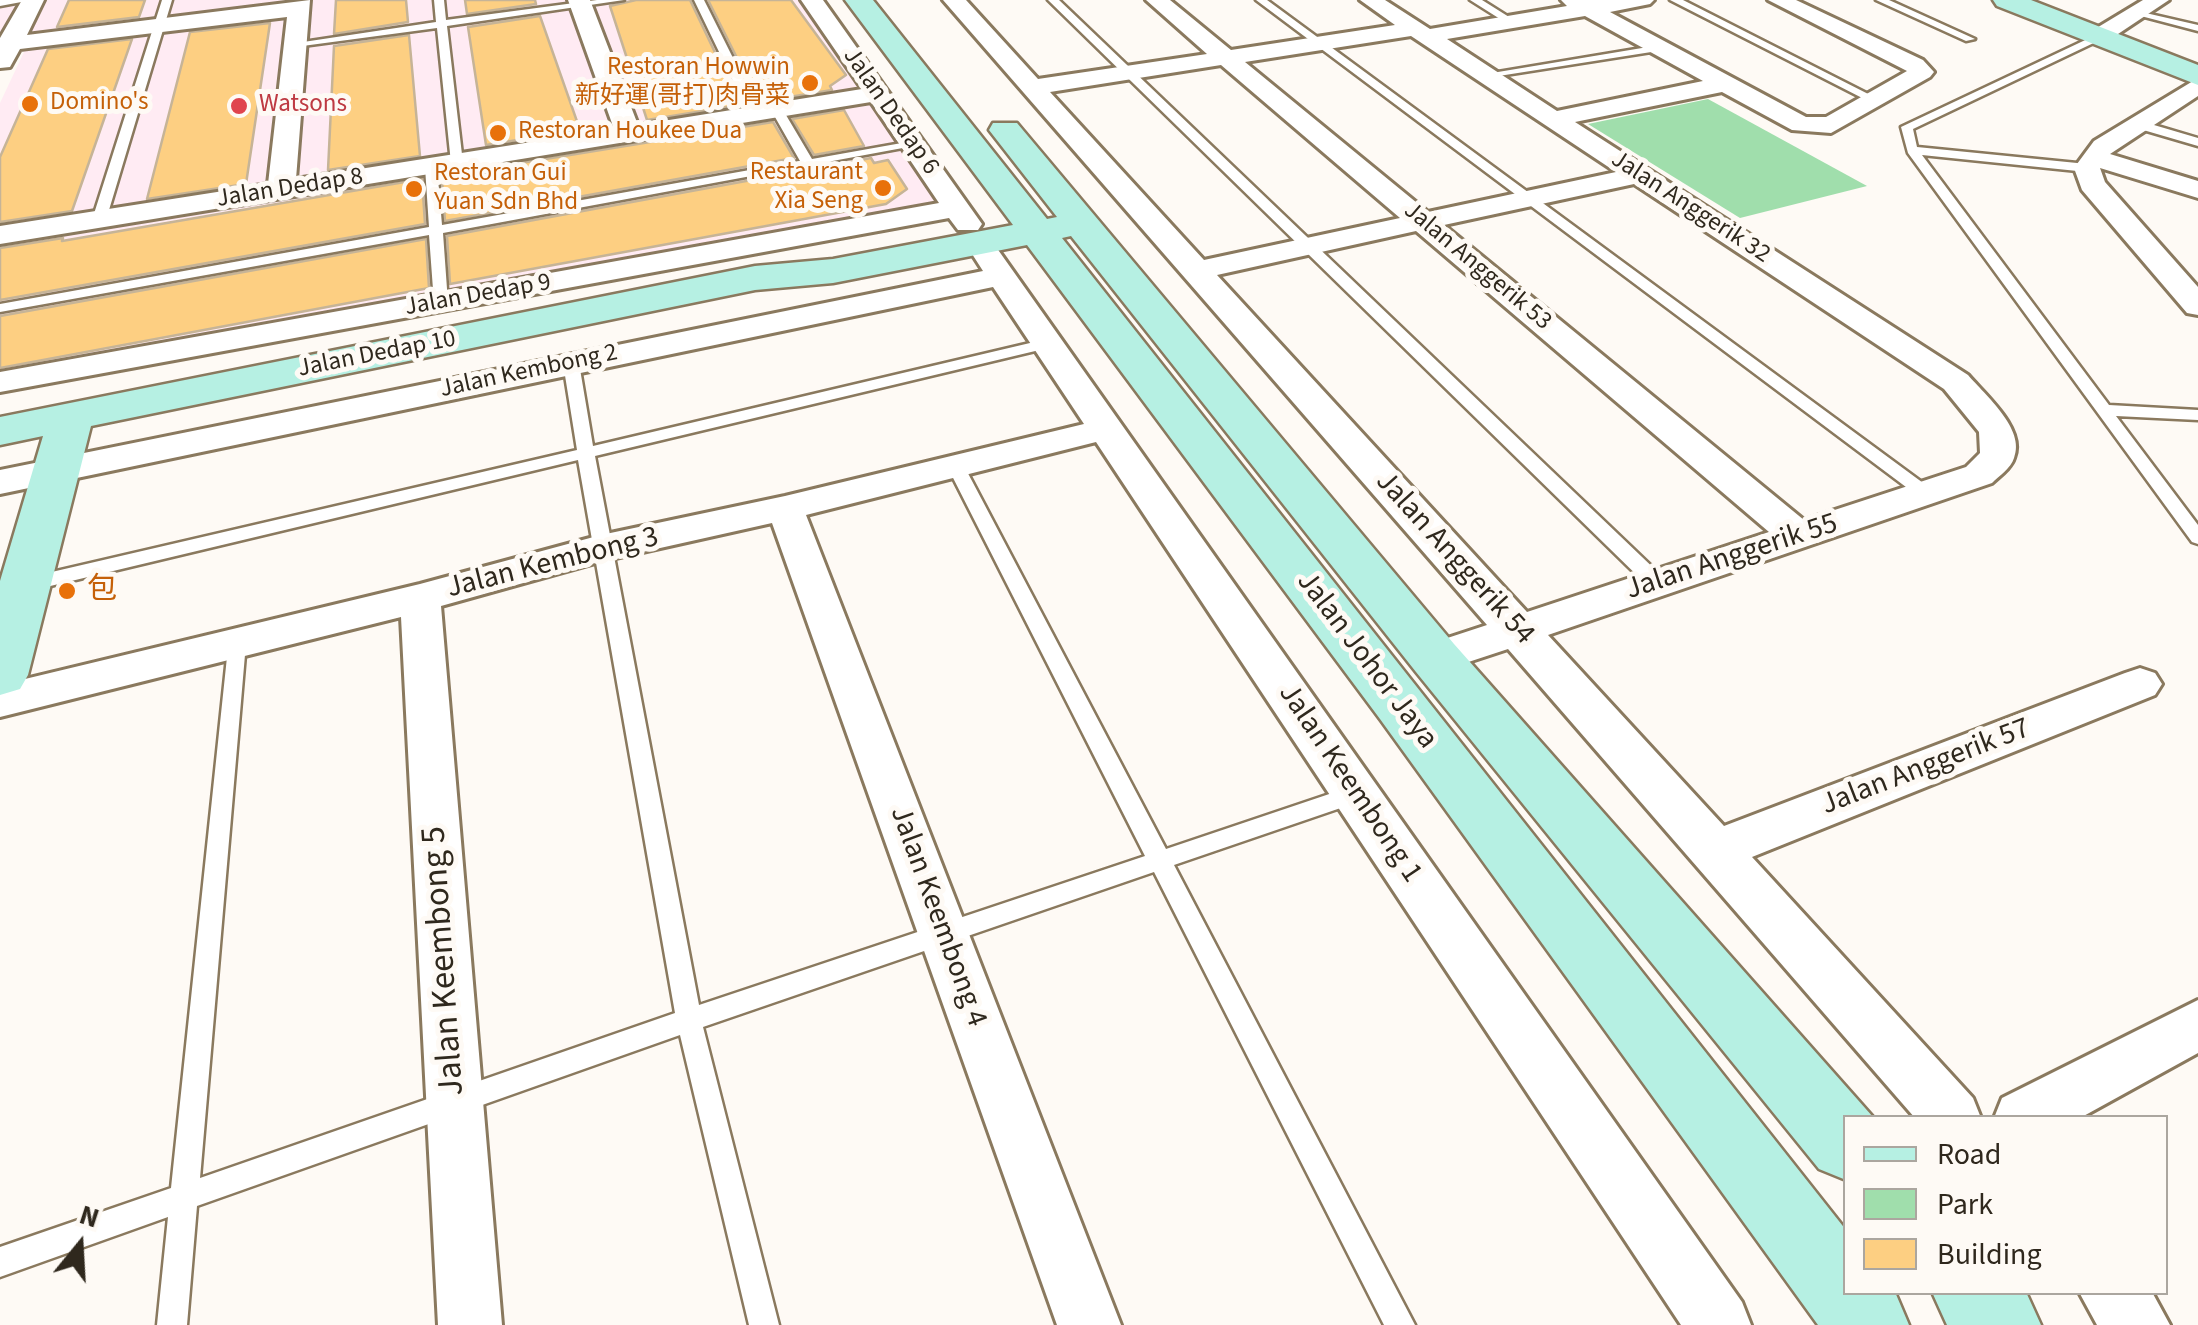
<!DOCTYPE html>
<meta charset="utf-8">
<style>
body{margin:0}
#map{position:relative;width:2198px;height:1325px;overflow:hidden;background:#fefaf5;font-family:"Source Sans 3",sans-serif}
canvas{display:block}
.legend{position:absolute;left:1843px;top:1115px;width:325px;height:180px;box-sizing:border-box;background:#fefaf5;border:2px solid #aba69f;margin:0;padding:12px 18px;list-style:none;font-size:30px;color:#2f281d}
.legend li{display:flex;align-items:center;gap:20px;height:50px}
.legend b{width:50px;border:2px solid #aba69f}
.north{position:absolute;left:30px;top:1195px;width:100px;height:100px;-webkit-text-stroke:8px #fefaf5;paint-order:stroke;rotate:18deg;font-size:28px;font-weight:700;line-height:40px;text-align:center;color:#2f281d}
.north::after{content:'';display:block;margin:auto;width:35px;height:45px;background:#2f281d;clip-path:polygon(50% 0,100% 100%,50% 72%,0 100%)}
</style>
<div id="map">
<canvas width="2198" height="1325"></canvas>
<ul class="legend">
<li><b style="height:12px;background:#b6f0e3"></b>Road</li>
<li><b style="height:28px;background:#a0deac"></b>Park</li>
<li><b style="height:28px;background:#fdcf82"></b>Building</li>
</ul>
<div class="north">N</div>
</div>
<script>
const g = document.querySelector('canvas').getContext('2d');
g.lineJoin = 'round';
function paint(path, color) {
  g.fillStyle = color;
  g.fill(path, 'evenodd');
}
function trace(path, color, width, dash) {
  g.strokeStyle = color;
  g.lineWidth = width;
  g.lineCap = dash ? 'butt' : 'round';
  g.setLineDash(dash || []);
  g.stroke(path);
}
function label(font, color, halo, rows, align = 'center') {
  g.font = font + ' "Source Sans 3","Noto Sans SC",sans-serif';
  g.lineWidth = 10;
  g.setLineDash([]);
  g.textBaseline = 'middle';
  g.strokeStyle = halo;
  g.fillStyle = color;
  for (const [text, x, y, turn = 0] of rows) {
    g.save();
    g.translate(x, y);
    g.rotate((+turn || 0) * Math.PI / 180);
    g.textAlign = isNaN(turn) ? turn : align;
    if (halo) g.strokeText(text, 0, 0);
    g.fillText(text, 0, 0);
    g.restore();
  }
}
paint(new Path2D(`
 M0,0H804L942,205L0,378V103L24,52L0,53Z`), '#ffebf3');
paint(new Path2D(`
 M1708,99L1867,186L1740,218L1588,124Z`), '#a0deac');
const building = new Path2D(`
 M69,0H145L139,17L57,27Z
 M336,0H406L408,22L334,34Z
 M465,0H535L536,4L467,14Z
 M636,0H690L740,105L647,120L610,6Z
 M708,0H791L846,75L830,86L832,90L759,102Z
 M540,16L580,130L486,145L468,27Z
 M270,23L246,184L147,199L190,32Z
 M409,35L420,156L328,170L334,46Z
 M132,39L72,211L0,222V157L48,49Z
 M844,110L864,146L814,155L792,119Z
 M773,122L794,158L445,221L442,180L490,172V168Z
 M871,158L874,163L888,160L907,189L886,204L450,284L447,236Z
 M422,179L425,224L0,300V248L63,238L62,241Z
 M426,239L429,288L0,368V316Z`);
paint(building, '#fdcf82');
trace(building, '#c6b497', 2.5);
const lane = new Path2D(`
 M0,0H32L0,6Z
 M162,0H172L106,220L94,223L92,220Z
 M434,0H444L446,20L597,0H624L447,26L463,163L457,167L451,163L437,28L295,47L290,44L436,22Z
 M694,0H704L761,114L759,116L749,114Z
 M1048,0H1059L1664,578L1666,583L1664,588H1650Z
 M1256,0H1267L1934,491L1937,495L1934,499H1922Z
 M1470,0H1482L1517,22L1508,24Z
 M1670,0H1683L1882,101L1872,103Z
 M1876,0H1889L1975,39L1966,41Z
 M2137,11L2198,25V31L2137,15Z
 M2098,34L2103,37L2102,39L1913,129L1917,147L2087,164L2093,168L2087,172L1922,155L2109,405L2198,410V420L2116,416L2198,525V544L2192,542L1908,153L1901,127Z
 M1660,45L1664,46V50L1486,78L1480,75Z
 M777,107L783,110L812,159L913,141L919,145L443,233L448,303L441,307L434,303L429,235L0,312V304L429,227L425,167L431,163L437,167L442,225L800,161L771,110Z
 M2137,120L2198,138V146L2133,127L2131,124Z
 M1047,339L1052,341V347L595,456L699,1005L1145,856L947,466L950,462H962L1166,849L1356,785L1364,788L1367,794L1364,800L1174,865L1415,1325H1384L1154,872L703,1027L779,1325H749L680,1035L197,1206L187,1325H157L168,1217L0,1277V1247L171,1188L229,638L236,636L246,643L200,1178L675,1013L578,460L0,598V584L577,450L563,363L571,358L579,363L593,446Z`);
const street = new Path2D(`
 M22,0H44L27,35L310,0L296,179L614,129L568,0H590L638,125L862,89L801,0H823L982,224L978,230H958L949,218L0,392V372L939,203L871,102L0,244V226L268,184L287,17L20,49L10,67L0,68V38Z
 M943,0H966L1038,79L1207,54L1146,0H1170L1231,50L1395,25L1360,0H1385L1430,29L1567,6L1561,0H1654L1650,4L1610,12L1806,117H1826L1907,71L1768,0H1796L1923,60L1934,72L1930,77L1831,133L1792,130L1722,92L1575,122L1968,375C1985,395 2026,429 2014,458C2011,468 1999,476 1992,483L1548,635L1724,826L2125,673L2140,668L2155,673L2162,684L2155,695L1752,857L1973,1098L1981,1118H1915L1508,649L1435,673L1420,669L1414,658L1420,647L1487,625ZM1585,16L1703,81L1557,111L1447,39ZM1411,36L1616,172L1428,212L1245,62ZM1221,65L1400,218L1204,260L1050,92ZM1634,184L1944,389L1979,432L1980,453L1966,467L1804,520L1444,225ZM1416,231L1769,532L1527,612L1217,275Z
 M2143,0H2169L2106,42H2090L2087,37L2090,32Z
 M2198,78V96L2110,154L2198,181V198L2100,168L2105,182L2198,287V315L2187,313L2082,190L2074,168L2094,141Z
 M979,234L989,237L1742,1302L1751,1325H1681L1096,442L806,515L1121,1325H1057L772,523L602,561L441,606L502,1325H438L401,617L0,717V685L420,584L601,535L785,496L1084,424L993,287L0,494V470L983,271L965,243L969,237Z
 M2198,1000V1053L2080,1118H1994L2002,1098Z
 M2079,1292H2152L2170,1325H2097Z`);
const secondary = new Path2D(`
 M845,0H873L1047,219L1057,217L989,130L993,123H1017L1454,644L1873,1117L1846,1118V1180L1819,1169L1416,672L1071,236L1062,238L1846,1230V1292H1895L1909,1325H1818L1380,719L1027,245L833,283L755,290L91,426L28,675L20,689L0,695V581L43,436L0,445V417L755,266L833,259L1013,225Z
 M1993,0H2031L2198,65V85L1997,6Z
 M1932,1292H2026L2041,1325H1947Z`);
trace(lane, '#8a795e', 5);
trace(street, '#8a795e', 6);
trace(secondary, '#8a795e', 5);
paint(lane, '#fff');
paint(street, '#fff');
paint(secondary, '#b6f0e3');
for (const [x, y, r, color] of [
 [810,83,10,"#e8710a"],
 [30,104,10,"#e8710a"],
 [239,106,10,"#e0444e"],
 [498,133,10,"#e8710a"],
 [883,188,10,"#e8710a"],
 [414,189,10,"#e8710a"],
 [67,591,10,"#e8710a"]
]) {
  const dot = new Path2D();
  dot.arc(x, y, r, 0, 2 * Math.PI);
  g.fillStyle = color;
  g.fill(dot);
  trace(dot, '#fefaf5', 4);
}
label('25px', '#c56008', '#fefaf5', [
 ["Restoran Howwin",790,69,"right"],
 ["新好運(哥打)肉骨菜",790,98,"right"],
 ["Domino's",50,104],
 ["Restoran Houkee Dua",518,133],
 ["Restaurant",863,174,"right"],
 ["Xia Seng",863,203,"right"],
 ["Restoran Gui",434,175],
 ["Yuan Sdn Bhd",434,204]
], 'left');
label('25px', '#be3a42', '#fefaf5', [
 ["Watsons",259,106]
], 'left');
label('25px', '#2f281d', '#fefaf5', [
 ["Jalan Dedap 6",890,112,55],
 ["Jalan Dedap 8",290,189,-9],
 ["Jalan Anggerik 32",1690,208,33],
 ["Jalan Anggerik 53",1477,267,40],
 ["Jalan Dedap 9",478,296,-10],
 ["Jalan Dedap 10",377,355,-11],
 ["Jalan Kembong 2",529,372,-12]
]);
label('30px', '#2f281d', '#fefaf5', [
 ["Jalan Anggerik 55",1732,558,-18],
 ["Jalan Anggerik 54",1454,559,48],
 ["Jalan Kembong 3",553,564,-14],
 ["Jalan Johor Jaya",1366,661,53],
 ["Jalan Anggerik 57",1926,768,-21],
 ["Jalan Keembong 1",1349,784,56],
 ["Jalan Keembong 4",937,917,70]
]);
label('30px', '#c56008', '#fefaf5', [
 ["包",87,591]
], 'left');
label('35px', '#2f281d', '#fefaf5', [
 ["Jalan Keembong 5",445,961,-94]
]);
</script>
